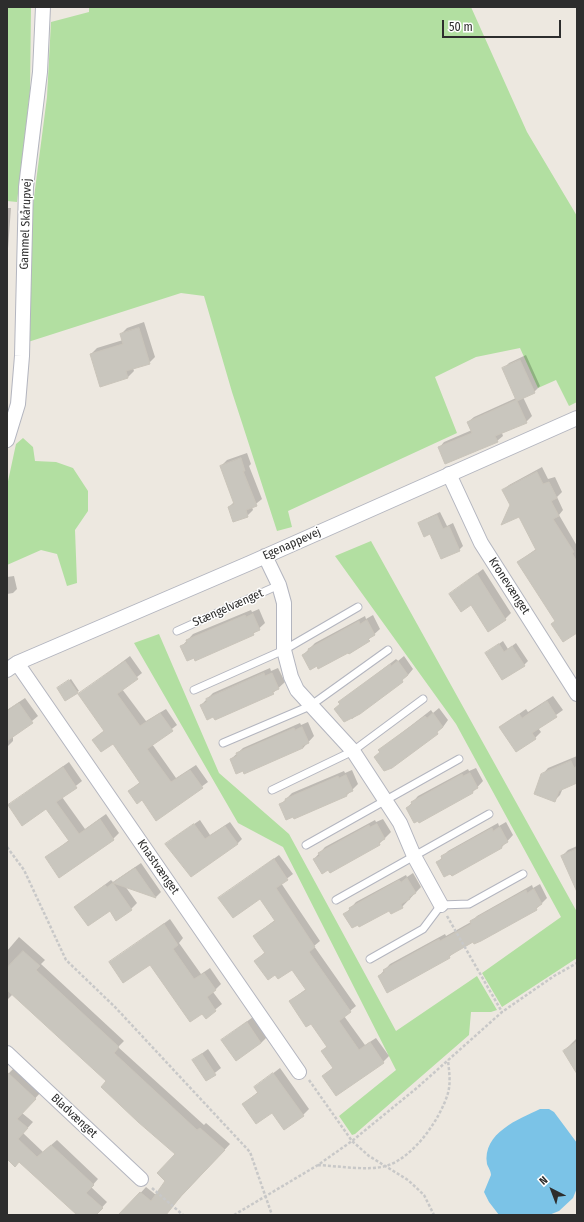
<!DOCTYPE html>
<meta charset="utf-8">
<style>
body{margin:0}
#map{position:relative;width:584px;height:1222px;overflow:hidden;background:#ede8e0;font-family:"Fira Sans Condensed",sans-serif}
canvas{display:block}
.frame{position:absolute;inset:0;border:8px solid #2d2d2d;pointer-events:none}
.north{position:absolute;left:532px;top:1170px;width:40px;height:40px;-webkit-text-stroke:3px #fff;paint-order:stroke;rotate:318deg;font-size:11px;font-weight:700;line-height:16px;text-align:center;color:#2d2d2d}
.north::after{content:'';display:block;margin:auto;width:14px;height:18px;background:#2d2d2d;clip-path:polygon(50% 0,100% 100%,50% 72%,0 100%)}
.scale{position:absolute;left:442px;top:20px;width:119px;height:18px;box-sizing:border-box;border:2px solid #2d2d2d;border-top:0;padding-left:5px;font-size:12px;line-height:14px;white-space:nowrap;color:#2d2d2d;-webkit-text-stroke:3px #fff;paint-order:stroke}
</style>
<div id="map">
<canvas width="584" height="1222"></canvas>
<div class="frame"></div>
<div class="north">N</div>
<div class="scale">50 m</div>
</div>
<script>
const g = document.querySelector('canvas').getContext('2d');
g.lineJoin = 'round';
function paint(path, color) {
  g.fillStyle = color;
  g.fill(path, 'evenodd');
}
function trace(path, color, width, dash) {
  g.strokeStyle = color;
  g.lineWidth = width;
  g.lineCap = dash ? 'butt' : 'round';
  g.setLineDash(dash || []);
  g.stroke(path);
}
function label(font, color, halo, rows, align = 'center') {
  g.font = font + ' "Fira Sans Condensed",sans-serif';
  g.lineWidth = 3;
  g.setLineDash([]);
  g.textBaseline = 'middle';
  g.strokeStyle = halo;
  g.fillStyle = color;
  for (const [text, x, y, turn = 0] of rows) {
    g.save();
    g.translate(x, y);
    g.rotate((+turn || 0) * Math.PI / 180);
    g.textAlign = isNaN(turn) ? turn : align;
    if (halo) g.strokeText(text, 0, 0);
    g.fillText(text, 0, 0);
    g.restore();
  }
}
paint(new Path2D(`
 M7,7H31L30,91L17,202L7,201Z
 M89,7H471L527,132L577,216V402L569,406L556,380L538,388L520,348L476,357L435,377L457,433L288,511L292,527L277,531L232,392L204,296L181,293L28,342L33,205L47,97L51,22L89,12Z
 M23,438L33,447L35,461L56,462L73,468L88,491V511L75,530L77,583L67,586L57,554L41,550L7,565V486L16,444Z
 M371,541L577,912V958L502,1007L482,973L561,917L456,724L335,556Z
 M159,634L219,773L289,834L396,1031L477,976L497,1010L491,1012H471L469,1035L355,1134L352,1135L339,1116L396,1070L283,847L238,823L134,643Z`), '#b2dfa1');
paint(new Path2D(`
 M540,1109H549L554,1112L577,1143V1188L573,1198L559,1211L549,1215H499L489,1202L484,1192L491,1175C491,1171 488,1167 487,1164C482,1133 519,1119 540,1109Z`), '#7bc3e7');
paint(new Path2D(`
 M7,208H11L7,262Z
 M144,322L155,357L149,363L133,368L134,371L128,377L101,385L91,354L97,348L123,340L121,334L127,328Z
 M526,355L540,386L534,392L523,397L532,416L526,422L502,433L503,436L497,441L439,448L444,442L472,430L468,422L474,417L516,398L504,368L509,363Z
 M247,453L251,464L249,466L262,499L252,507L253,510L247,516L229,507L234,502L221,466L227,460Z
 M542,467L548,479L555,477L562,492L557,497L563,510L559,515L577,546V632L556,621L518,562L536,549L519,515L511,505L503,490L509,485Z
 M440,512L447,526L453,523L463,546L459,550L419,523L423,520Z
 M483,569L511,613L505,619L450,594Z
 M14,576L17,589L13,593L7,594V577Z
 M259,609L265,623L253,634L182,646L193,634L251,610L252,612Z
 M373,615L380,629L360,647L350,653L349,651L303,655L315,643L365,616L366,619Z
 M503,641L508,649L516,643L528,661L524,665L486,653Z
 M130,656L142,673L122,689L146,721L166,709L177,725L152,744L176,778L196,765L208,782L157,819L142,799L129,791L140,782L113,743L93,740L105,730L80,694Z
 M404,656L413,669L408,675L352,719L340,702L396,659L398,661Z
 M270,668L271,671L278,668L285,682L273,693L201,705L213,693Z
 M71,679L79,691L77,692L59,687Z
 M553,696L563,710L538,728L541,732L535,738L500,727L526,709L528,712Z
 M25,698L38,716L13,737V741L7,747V710Z
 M439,708L448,720L443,727L391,767L381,752L386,745L431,710L433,713Z
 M308,722L314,736L303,748L231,759L243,748L300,723L301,725Z
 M577,756V782L563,788L560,795L554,801L542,775L548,768Z
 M69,762L82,781L62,797L85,829L106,814L119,833L113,839L46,858L69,840L46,808L9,805Z
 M476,768L483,781L472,793L407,808L418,796L468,769L469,771Z
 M352,770L358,784L347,795L294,818L281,804L292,793L344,771L345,773Z
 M383,819L391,832L379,844L314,859L325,847L375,820L376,822Z
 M200,820L210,835L230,822L242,839L237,844L172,839Z
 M506,822L513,835L502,847L452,874L437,863L448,851L498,823L499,826Z
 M577,846V872L562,856L568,850Z
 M279,855L293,874L281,883L320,941L314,946L356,1006L344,1016L365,1045L376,1038L389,1056L383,1062L323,1076L334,1067L323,1051L327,1046L312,1022L290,1001L306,989L292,968L276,974L256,961L265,952L254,936L275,920L261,898H220Z
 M141,863L161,892L156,897L125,886L137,903L131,909L75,907L111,880L113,882Z
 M413,873L421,887L402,907L345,914L356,902L406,875L407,877Z
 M540,884L547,898L536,909L474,941L455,952L449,957L379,976L390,964L445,934L446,936L471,922L477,916L532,885L533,888Z
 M170,919L183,938L179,943L201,974L210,968L221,984L213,992L222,1004L206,1017L150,963H110Z
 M19,937L45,960L41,964L124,1041L118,1047L204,1125L206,1123L230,1144L164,1215H120L146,1187L156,1195L167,1180L177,1154L108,1081L13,994L7,1000V951Z
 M253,1017L267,1037L261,1043L222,1040Z
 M577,1038V1061L564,1051Z
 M208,1049L221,1068L206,1080L193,1060Z
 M14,1068L40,1093L22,1113L33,1122L23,1133L43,1152L57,1140L98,1179L91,1187L107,1202L95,1215H78L19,1161L7,1158V1072L8,1074Z
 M280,1068L309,1109L303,1115L243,1104L258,1092L255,1087Z`), '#0003');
const building = new Path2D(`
 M139,328L150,364L126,371L128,378L100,387L90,354L123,344L120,334Z
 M520,360L535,393L517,401L527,423L495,436L498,442L445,464L438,447L472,433L467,422L516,400L502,368Z
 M241,458L245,471H243L257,506L246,510L248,517L233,522L228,507L234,504L220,466Z
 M537,472L543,484L549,482L557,498L551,501L559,516L553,519L574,552L572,553L577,562V633L563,642L551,624L555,621L517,562L536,550L519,517L501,525L510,505L502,490Z
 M437,515L443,529L449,526L460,551L441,559L430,534L424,537L418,523Z
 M477,574L506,620L488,632L471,605L461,612L449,594Z
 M253,614L260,630L253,633L254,635L195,661L194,658L187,661L180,646L187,643L186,640L245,615L246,617Z
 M367,620L375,635L368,639L370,641L349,654L348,653L318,669L317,666L310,670L302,655L309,651L308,649L359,621L360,624Z
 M499,644L504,652L512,646L525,666L502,680L485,653Z
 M125,661L138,679L117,694L140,726L160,713L173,731L147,749L171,782L190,770L203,788L156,821L142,800L137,804L128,791L140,783L113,744L101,752L92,740L104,731L78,694Z
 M398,661L408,675L402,680L403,682L360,714L344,722L334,709L340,704L338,702L390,664L391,666Z
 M264,673L265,676L272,673L279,689L272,692L274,694L215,720L213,717L207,720L200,705L207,702L206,699Z
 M69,680L78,693L65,701L57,688Z
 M547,701L557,717L532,733L536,739L516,752L499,727L519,714L522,718Z
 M19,703L33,723L7,741V711Z
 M433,713L443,727L437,732L438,734L392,768L384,771L374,757L380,752L378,750L425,716L427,718Z
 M302,727L309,743L302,746L303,748L244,774L243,771L236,774L230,759L237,756L236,753L294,728L295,730Z
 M571,761L574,768L577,766V783L559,791L555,802L534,794L541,774Z
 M63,767L77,788L56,802L79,834L100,819L114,840L59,878L45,857L69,841L46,809L22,826L8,805Z
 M470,773L478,788L472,791L473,793L419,823L418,821L414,823L406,808L412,804L411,802L462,774L463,776Z
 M346,775L353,791L346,794L347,796L294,819L293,817L286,820L279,804L286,801L285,799L338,776L339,778Z
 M194,824L205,839L225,826L238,844L191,877L165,844Z
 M377,824L385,839L379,842L380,845L330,873L328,870L322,874L313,859L320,856L318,853L369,825L370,827Z
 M500,827L508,842L501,846L502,848L452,876L450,874L444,877L436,862L442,859L441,856L492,828L493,831Z
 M577,849V892L561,856Z
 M274,859L288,880L276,888L315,947L309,952L351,1012L339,1021L359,1050L370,1042L384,1063L336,1096L322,1076L333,1068L321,1051L327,1047L311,1024L306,1027L289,1001L306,990L292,970L278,979L275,975L268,980L254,961L265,953L253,936L275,921L260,899L233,918L218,898Z
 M135,868L156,898L113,883Z
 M407,878L416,893L409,897L410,899L401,904L403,908L391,914L389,911L359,927L358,925L352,928L343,914L350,910L349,908L399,880L401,882Z
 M113,883L132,910L116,921L110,911L88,926L74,907L105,885L107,887Z
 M534,889L542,904L536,908L537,910L481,941L474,944L473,942L449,956L450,958L387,993L378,976L385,972L383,970L439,939L440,941L471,924L470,921L526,890L527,893Z
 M164,924L178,945L173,949L194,979L204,973L216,990L207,997L216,1011L206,1019L202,1014L190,1022L150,965L123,983L109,962Z
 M23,951L40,966L36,970L119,1047L114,1053L197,1130L200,1128L225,1150L181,1196L166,1215H118L140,1192L151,1201L165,1181L157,1173L175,1154L138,1122L101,1087L106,1081L7,990V968Z
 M247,1022L261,1043L236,1061L221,1040Z
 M577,1042V1074L563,1051Z
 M202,1054L216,1075L206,1081L192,1060Z
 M7,1072L36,1099L17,1119L28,1128L18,1139L37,1157L51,1145L94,1185L86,1193L103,1208L96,1215H77L19,1162L15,1167L7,1159Z
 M273,1073L304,1116L284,1130L272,1113L256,1124L242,1104L258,1093L254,1087Z`);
paint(building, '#c9c6be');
trace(building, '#c9c4ba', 1);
const service = new Path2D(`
 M177,631L279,585
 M194,690L284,650L358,607
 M223,743L310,706L388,650
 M272,790L353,751L423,699
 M306,845L459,759
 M336,900L489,814
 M370,959L423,929L441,905L469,904L523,874`);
const minor = new Path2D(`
 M7,440L18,404L22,356L26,187L40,72L43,7
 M449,474L481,543L577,694
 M265,556L279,585L284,603V650L291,677L297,690L353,751L400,823L414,856L441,905
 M17,663L299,1072
 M7,670L17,663L250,563L577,418
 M7,1053L141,1179`);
trace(service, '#b3b5bf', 9);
trace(minor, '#b3b5bf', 16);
trace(new Path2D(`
 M7,847L24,870L66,960L115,1007L250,1152L272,1215
 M447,916L502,1012
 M309,1080L352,1141L369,1156L408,1180L424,1195L434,1215
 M318,1165C338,1166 368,1171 386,1166C413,1158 440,1120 448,1093C451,1082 449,1071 448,1060
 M152,1188L183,1215
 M234,1215L318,1165L352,1141L418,1087L502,1012L554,976L577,963`), '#c8c8c8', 2.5, [3, 2]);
trace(service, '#fff', 7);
trace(minor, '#fff', 14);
label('12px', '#2d2d2d', '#fff', [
 ["Gammel Skårupvej",26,224,-88],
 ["Egenappevej",292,544,-24],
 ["Kronevænget",509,586,57],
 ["Stængelvænget",228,608,-24],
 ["Knastvænget",158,867,55],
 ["Bladvænget",74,1116,43]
]);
</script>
